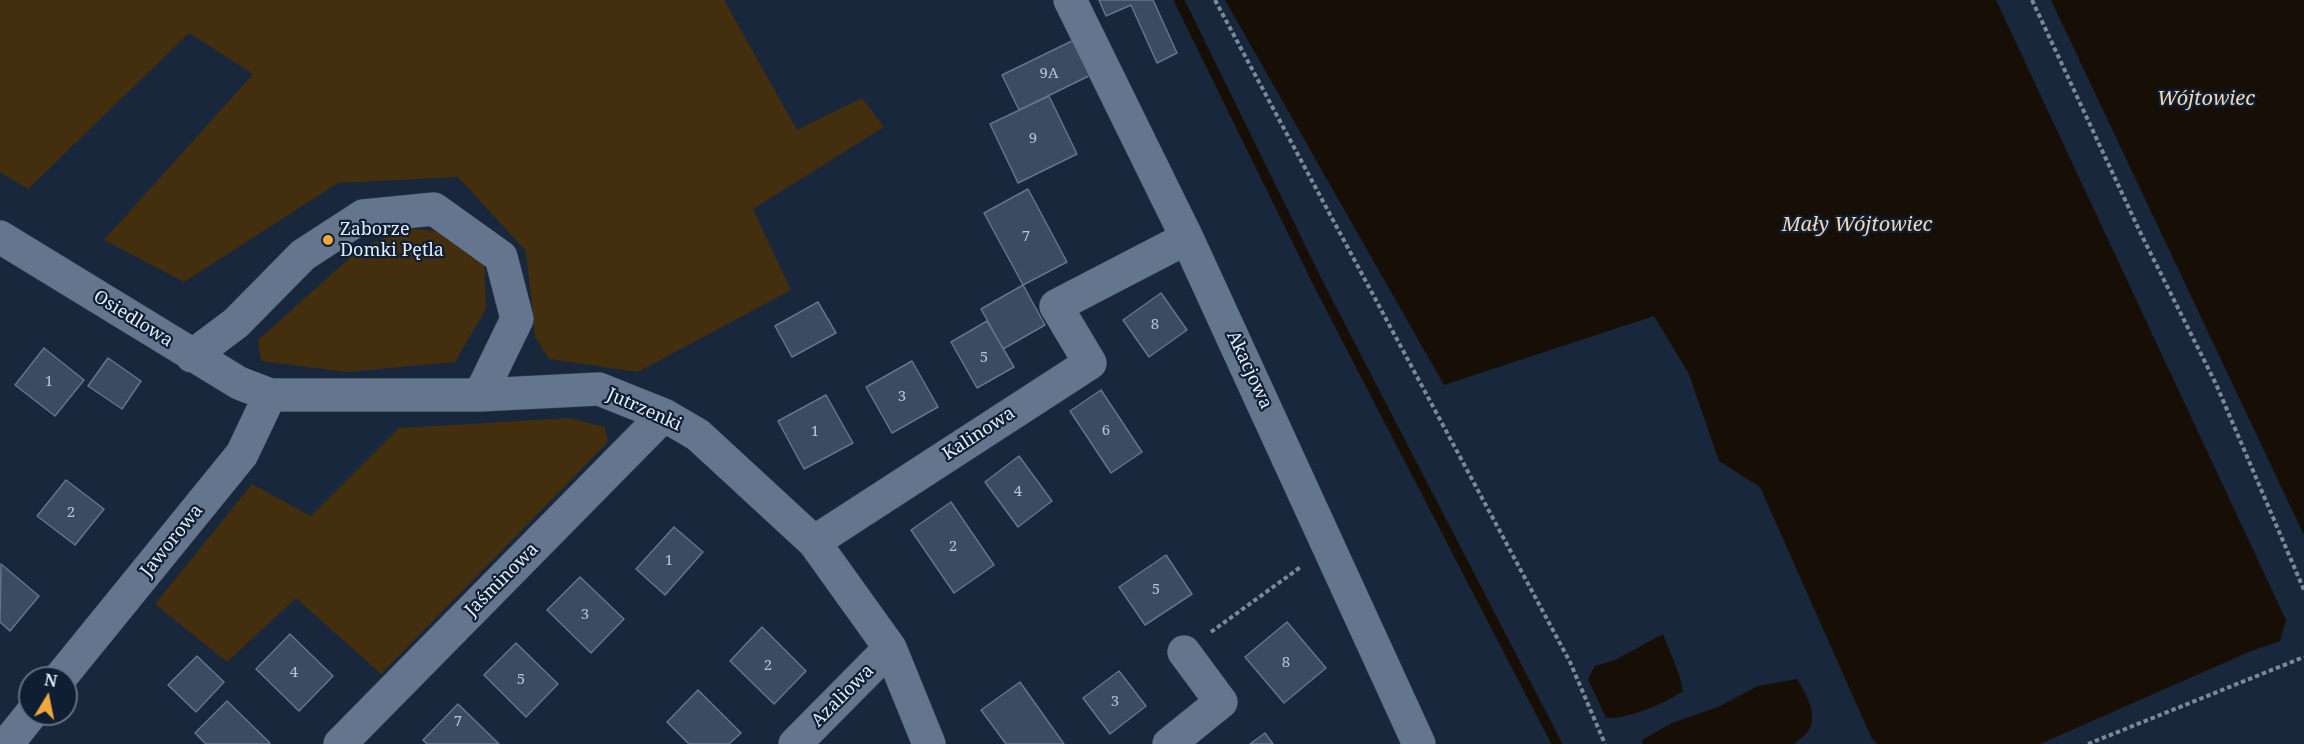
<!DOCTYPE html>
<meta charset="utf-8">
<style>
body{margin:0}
#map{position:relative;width:2304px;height:744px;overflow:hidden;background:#18273c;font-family:"Noto Serif",serif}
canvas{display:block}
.north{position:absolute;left:18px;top:666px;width:60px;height:60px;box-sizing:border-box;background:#0f1e32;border:2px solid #637082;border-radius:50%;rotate:10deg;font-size:16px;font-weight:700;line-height:24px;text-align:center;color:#e2ecfa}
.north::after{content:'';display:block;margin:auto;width:21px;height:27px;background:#eea83c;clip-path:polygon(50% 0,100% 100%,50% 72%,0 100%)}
</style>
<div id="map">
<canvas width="2304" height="744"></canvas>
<div class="north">N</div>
</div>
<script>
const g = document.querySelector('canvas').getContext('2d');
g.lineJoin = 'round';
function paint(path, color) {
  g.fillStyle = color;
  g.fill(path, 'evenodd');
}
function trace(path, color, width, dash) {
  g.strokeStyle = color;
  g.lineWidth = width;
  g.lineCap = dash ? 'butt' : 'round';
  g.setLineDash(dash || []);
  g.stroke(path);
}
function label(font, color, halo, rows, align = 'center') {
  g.font = font + ' "Noto Serif",serif';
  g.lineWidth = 4.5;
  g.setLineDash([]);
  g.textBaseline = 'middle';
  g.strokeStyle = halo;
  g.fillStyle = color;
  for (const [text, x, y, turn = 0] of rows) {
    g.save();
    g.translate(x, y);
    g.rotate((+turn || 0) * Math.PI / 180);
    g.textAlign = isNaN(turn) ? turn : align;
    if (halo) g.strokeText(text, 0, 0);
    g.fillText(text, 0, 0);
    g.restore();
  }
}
paint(new Path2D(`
 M0,0H724L797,130L862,98L884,127L753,209L791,290L638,372L549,359L535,337L526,251L458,177L338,183L184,282L104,240L253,74L189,33L28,189L0,172Z
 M411,228L456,234L484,256L486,309L455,362L346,372L261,361L258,340L362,247Z
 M569,418L605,427L608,442L381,674L296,598L227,662L155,604L252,484L311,516L399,428Z`), '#432e0e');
paint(new Path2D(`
 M1225,0H1996L2286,620L2280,641L2251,651L2040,744H1877L1871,737L1760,487L1719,461L1689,374L1654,316L1444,385Z
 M2051,0H2304V535Z
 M1663,634C1670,653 1680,672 1683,691C1664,704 1629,719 1606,718L1588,679L1595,666L1615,660Z
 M1797,679C1806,694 1818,713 1809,730C1806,735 1798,740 1794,744H1643L1642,740L1672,723L1718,707L1758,686Z`), '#170f05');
trace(new Path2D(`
 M1179,0L1320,287L1557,744`), '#170f05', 10);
const building = new Path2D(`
 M1099,0H1153L1177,53L1157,63L1131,5L1106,16Z
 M1078,38L1095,73L1019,110L1002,75Z
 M1049,96L1077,154L1018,183L990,124Z
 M1028,189L1067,262L1023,285L984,213Z
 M1023,285L1045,325L1003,349L981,309Z
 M1161,293L1187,330L1149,357L1123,320Z
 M818,302L836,333L792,357L775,326Z
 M987,321L1014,367L977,388L951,342Z
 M44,348L84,380L55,416L15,385Z
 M108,358L141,381L122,409L88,386Z
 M912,361L938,407L892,433L866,387Z
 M1101,390L1142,452L1111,473L1070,411Z
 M826,395L853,443L804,469L778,421Z
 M1019,456L1052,501L1018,527L985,482Z
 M66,480L104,509L75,545L37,516Z
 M951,502L994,565L954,593L911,530Z
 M674,527L703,552L665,595L636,569Z
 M1166,555L1192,594L1145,625L1119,587Z
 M1,564L39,596L10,631L0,622Z
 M580,577L624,619L591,653L547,610Z
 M1287,622L1326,668L1284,703L1245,657Z
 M762,627L806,671L774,704L730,661Z
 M290,634L333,676L299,711L256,669Z
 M516,643L558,684L526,717L484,675Z
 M197,656L224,682L196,712L168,685Z
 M1119,671L1146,706L1110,734L1083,698Z
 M1020,682L1064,744H1006L981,710Z
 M698,690L741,733L729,744H689L667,722Z
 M227,701L270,743L269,744H206L195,733Z
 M458,704L499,744H427L423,740Z
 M1265,733L1273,744H1250Z`);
paint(building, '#3b4b62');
trace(building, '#63748d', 1.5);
const minor = new Path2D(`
 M1070,0L1187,238L1419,744
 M0,237L239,383L270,395H480L599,389L664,415L698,435L814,542L890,648L929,744
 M192,356L236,323L303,255L363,216L434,209L501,257L517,319L480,395
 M814,542L1090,363L1056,306L1187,238
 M60,678L242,454L270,395
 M7,744L31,714
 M340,744L664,415
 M795,744L890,648
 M1169,744L1221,702L1184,652`);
trace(minor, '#394557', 34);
trace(new Path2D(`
 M1215,0L1570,662L1605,744
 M2032,0L2141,234L2216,384L2304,590
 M1211,632L1302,566
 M2088,744L2304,657`), '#7b8899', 4, [4.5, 3]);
trace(minor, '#64758e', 33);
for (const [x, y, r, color] of [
 [328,240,6,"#eea83c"]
]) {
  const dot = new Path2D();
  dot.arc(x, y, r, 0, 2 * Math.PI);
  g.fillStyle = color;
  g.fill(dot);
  trace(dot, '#0f1e32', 2);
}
label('15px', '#b8c4d4', null, [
 ["9A",1049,74],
 ["9",1033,139],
 ["7",1026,237],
 ["8",1155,325],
 ["5",984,358],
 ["1",49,382],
 ["3",902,397],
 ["6",1106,431],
 ["1",815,432],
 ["4",1018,492],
 ["2",71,513],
 ["2",953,547],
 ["1",669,561],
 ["5",1156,590],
 ["3",585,615],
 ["8",1286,663],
 ["2",768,666],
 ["4",294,673],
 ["5",521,680],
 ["3",1115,702],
 ["7",458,722]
]);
label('18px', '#e2ecfa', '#0f1e32', [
 ["Zaborze",340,230],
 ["Domki Pętla",340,251]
], 'left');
label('18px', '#e2ecfa', '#0f1e32', [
 ["Osiedlowa",133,319,32],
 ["Akacjowa",1249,370,65],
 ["Jutrzenki",644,410,24],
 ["Kalinowa",979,434,-33],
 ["Jaworowa",172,541,-51],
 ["Jaśminowa",502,580,-45],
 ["Azaliowa",843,696,-45]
]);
label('italic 20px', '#f6d7af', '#0f1e32', [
 ["Wójtowiec",2206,99],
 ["Mały Wójtowiec",1857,225]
]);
</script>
